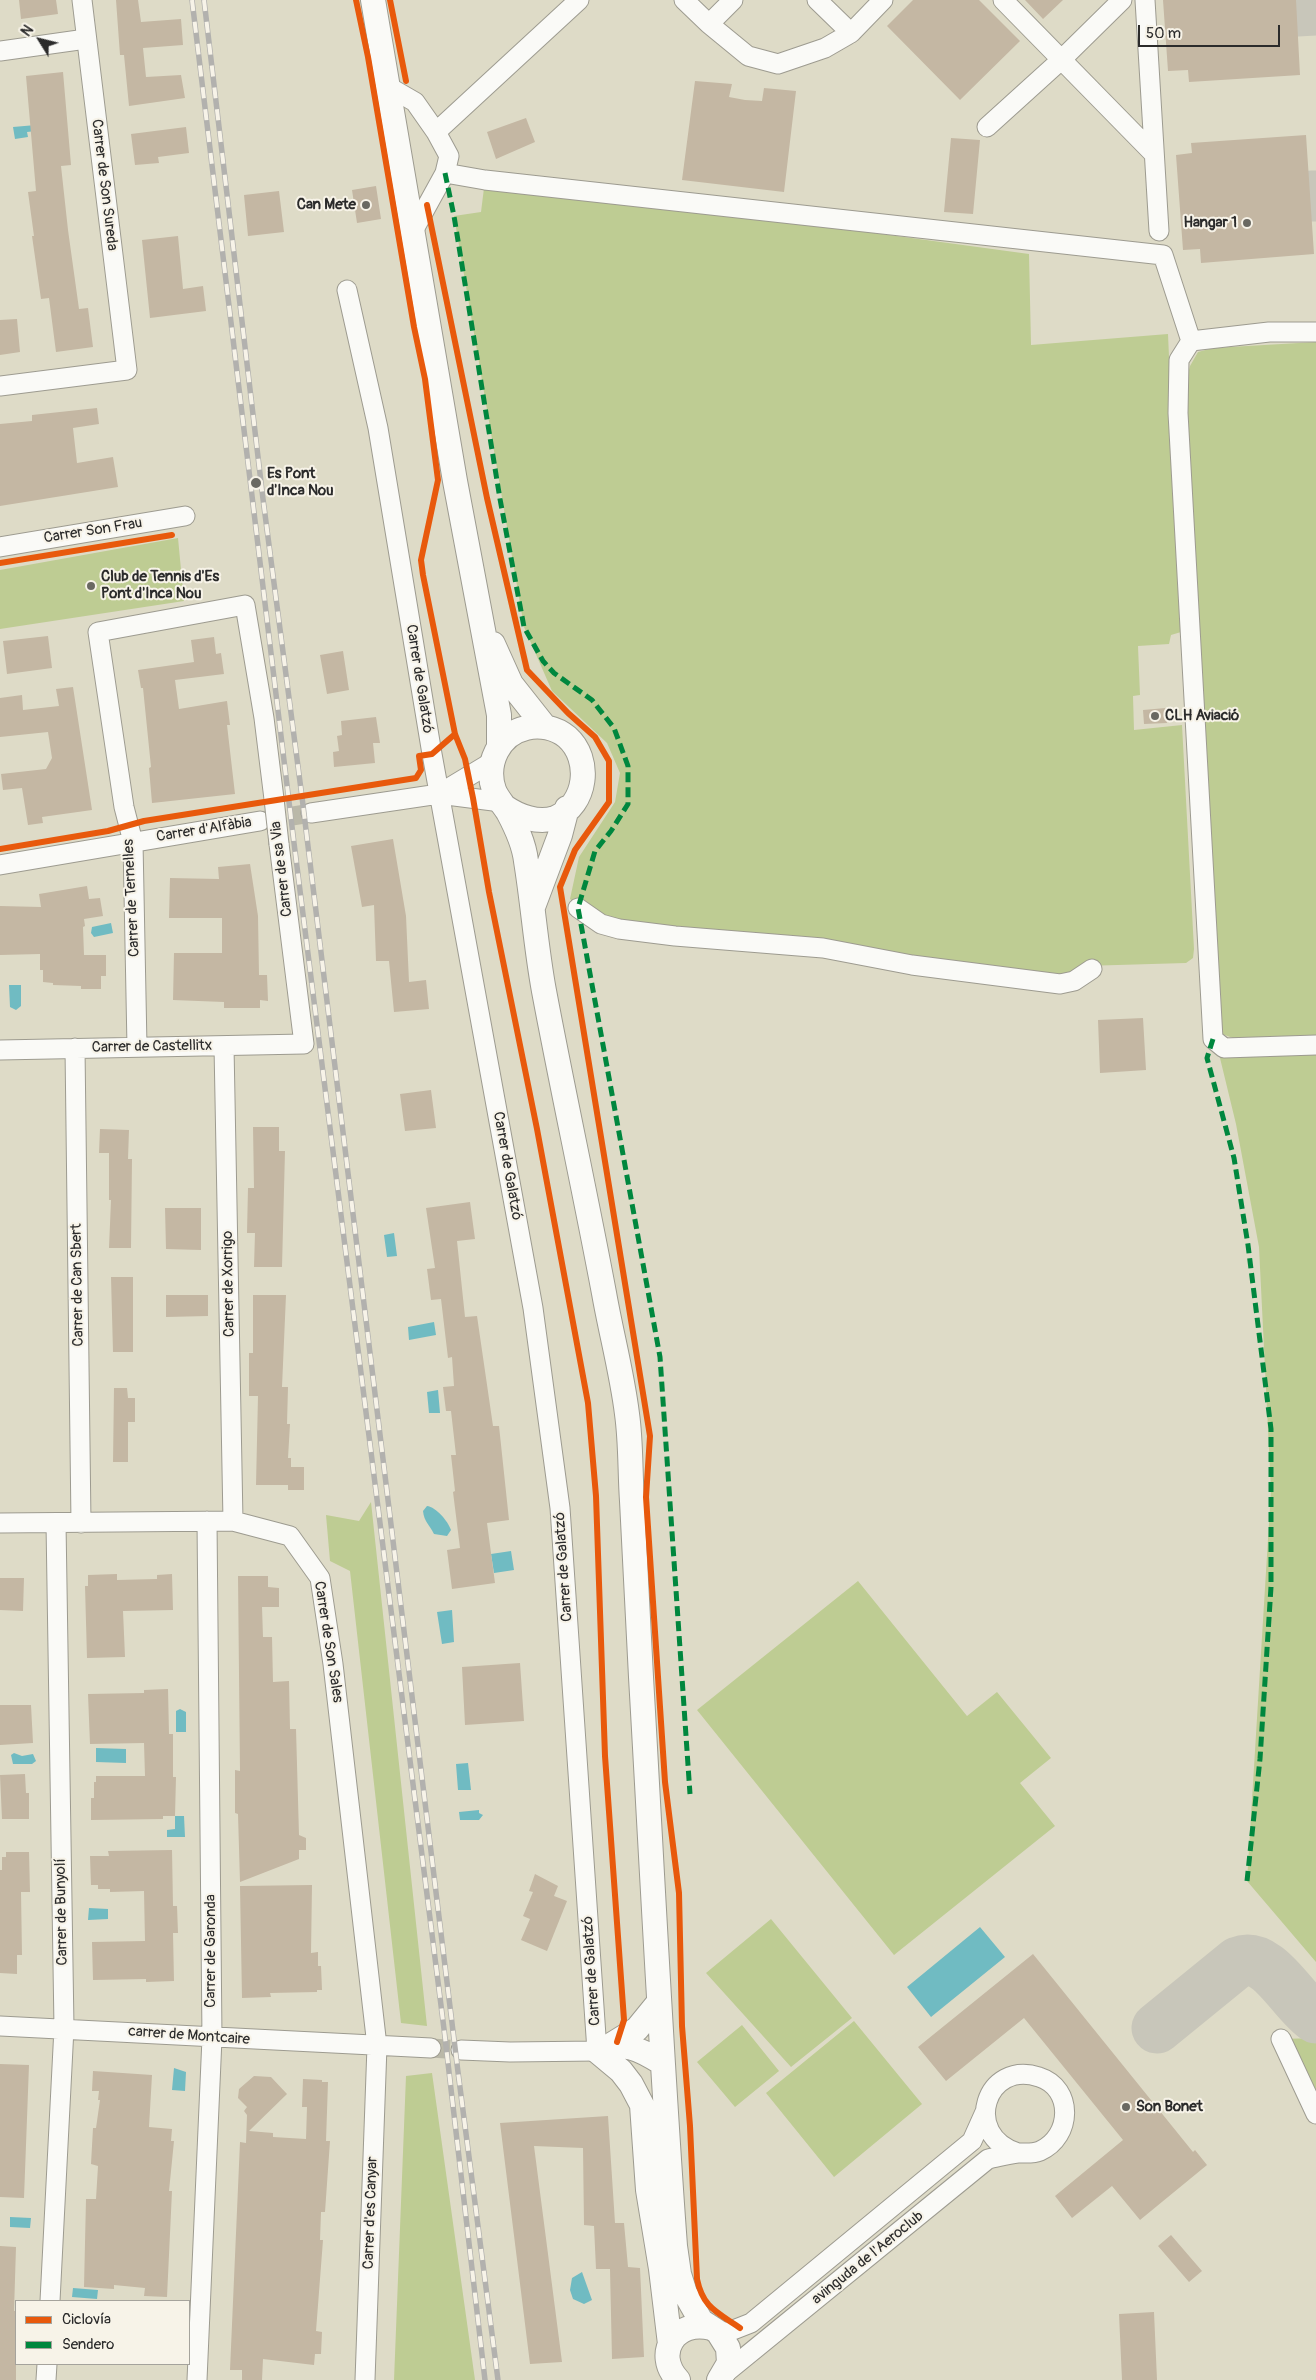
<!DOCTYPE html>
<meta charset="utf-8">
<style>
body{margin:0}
#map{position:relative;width:1316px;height:2380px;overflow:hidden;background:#dedbc7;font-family:Pangolin,sans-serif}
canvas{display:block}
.legend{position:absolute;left:15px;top:2300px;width:175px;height:65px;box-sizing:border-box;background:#f7f3e8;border:1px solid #a5a39c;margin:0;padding:6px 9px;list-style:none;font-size:15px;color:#2b2b2b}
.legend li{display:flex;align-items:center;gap:10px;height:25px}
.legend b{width:25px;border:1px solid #a5a39c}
.north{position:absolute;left:15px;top:15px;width:50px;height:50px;-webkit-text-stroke:4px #f7f3e8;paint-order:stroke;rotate:306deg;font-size:14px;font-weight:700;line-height:20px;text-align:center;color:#2b2b2b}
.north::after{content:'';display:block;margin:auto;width:18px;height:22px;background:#2b2b2b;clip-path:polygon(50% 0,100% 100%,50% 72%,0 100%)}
.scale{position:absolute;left:1138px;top:25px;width:142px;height:22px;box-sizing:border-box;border:2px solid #2b2b2b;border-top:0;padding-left:6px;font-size:15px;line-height:18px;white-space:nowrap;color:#2b2b2b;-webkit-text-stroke:4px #f7f3e8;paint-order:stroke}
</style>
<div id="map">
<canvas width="1316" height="2380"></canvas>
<ul class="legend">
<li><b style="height:6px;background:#e8590c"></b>Ciclovía</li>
<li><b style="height:6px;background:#00873e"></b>Sendero</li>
</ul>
<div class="north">N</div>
<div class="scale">50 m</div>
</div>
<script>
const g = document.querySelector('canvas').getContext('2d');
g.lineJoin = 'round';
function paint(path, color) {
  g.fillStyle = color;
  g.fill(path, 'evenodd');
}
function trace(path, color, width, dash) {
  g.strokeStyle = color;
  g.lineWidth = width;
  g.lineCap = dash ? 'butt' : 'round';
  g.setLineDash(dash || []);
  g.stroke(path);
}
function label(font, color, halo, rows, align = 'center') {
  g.font = font + ' Pangolin,sans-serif';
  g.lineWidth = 4;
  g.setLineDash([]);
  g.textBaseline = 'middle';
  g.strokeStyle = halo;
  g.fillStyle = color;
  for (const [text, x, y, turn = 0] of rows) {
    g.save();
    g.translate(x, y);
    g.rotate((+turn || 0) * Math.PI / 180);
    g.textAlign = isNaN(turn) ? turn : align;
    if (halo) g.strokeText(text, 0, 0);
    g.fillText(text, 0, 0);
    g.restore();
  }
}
paint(new Path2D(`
 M485,180L1029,254L1031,345L1168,334L1181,632L1171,635L1169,644L1138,646L1140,695L1133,696L1134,730L1182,725L1194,949L1193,958L1186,963L1083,966L1059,981L601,924L570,899L579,857L615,802L620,773L607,743L552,691L524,627L454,216L481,212Z
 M1316,342V1035L1233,1038L1222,1034L1186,382L1190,366L1198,352L1213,348Z
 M178,538L184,601L0,629V570Z
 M1316,1054V1962L1247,1881L1271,1490L1259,1247L1236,1124L1220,1058Z
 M371,1502L427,2026L401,2023L350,1571L330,1561L326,1515L359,1521Z
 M858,1581L967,1716L997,1692L1051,1758L1020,1783L1055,1826L894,1955L697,1710Z
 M771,1919L852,2018L791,2067L706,1973Z
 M854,2021L922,2104L834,2177L766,2093Z
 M742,2025L779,2071L735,2107L697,2062Z
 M1316,2038V2117L1281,2039Z
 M432,2073L475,2380H394L406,2076Z`), '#becc93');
paint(new Path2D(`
 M36,125V131L27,132L28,137L15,139L13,127Z
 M111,923L113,933L94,937L91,933L92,927Z
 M9,985H21V1006L16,1010L10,1007Z
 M394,1233L397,1256L387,1257L384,1235Z
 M434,1322L436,1335L409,1340L408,1327Z
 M438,1390L440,1413H429L427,1392Z
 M427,1506C436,1507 448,1521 451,1530L447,1536L434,1534C430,1525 424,1522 423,1511Z
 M511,1551L514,1570L494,1573L491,1554Z
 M452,1610L454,1642L442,1644L437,1612Z
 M180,1709L186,1712V1732H176V1711Z
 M96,1748L126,1749V1763L96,1762Z
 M14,1753L22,1756L33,1754L36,1761L32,1764H13L11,1755Z
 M468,1763L471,1790H458L456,1764Z
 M479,1810V1813L483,1815L479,1820H460L459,1812Z
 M175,1816H184L185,1837H167V1830L175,1829Z
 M89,1908L108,1909V1919L88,1920Z
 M980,1927L1005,1957L931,2017L907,1987Z
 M174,2068L186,2072L185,2091L172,2090Z
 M10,2217L31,2218L30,2228L10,2227Z
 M582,2272L592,2300L584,2304L573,2299L570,2290L572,2278Z
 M73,2288L98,2290L97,2299L72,2297Z`), '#70bbc2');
trace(new Path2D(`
 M1297,11L1316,10
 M1311,196H1316
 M1157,2028L1238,1962C1269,1950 1292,2002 1316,2018`), '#c8c6ba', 51);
paint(new Path2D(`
 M19,0H56L58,14L21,19Z
 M116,0H138L141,22L181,19L183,45L143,48L146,77L181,75L185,98L129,106L124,55H120Z
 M913,0H979L1020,41L960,100L887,26Z
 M1025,0H1063L1043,19Z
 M1163,0H1296L1300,75L1189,82L1188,70L1168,71Z
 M63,72L71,165L61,166L68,230L79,309L88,308L93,347L56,352L49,298L41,299L32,236H34L28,192L36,191L26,76Z
 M695,81L732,84L729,97L745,100L762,101L764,88L796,91L784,192L682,180Z
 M526,118L535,142L496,159L487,132Z
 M186,127L189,153L158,157L159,163L135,165L131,134Z
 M1306,135L1314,254L1201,263L1200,249L1183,250L1176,155L1192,153L1191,143Z
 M951,138L980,140L973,214L944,212Z
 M376,186L381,219L357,223L352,190Z
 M279,191L284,232L248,236L244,195Z
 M178,236L183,289L203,286L206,311L150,318L142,240Z
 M17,319L20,352L0,355V320Z
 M97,408L99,424L73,428L77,463L113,457L118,487L0,506V424L32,421V415Z
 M48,636L52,668L7,674L3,641Z
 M214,637L216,654L221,653L224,674L175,680L179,709L227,701L230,725H227L235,794L152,803L149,768L151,767L143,688H141L138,670L194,662L191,640Z
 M343,651L349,690L327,694L320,655Z
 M73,687L92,810L42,817L43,823L28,825L22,788L3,790L1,774L46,769L52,758L48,732L0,737V698L22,695L23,710L59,706L56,689Z
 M1166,708L1167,723L1144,724L1143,710Z
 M376,717L380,743H373L375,763L334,767L333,752L339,751L337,736L342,735L341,721Z
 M393,839L406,916L409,982L426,980L429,1009L394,1012L389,961H376L374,905L362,907L351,846Z
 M250,864L258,916L259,975H267L268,1001L260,1000V1008H224V1002L173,1000L174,953H222V918H169L170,878L219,879L218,867Z
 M87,886L89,899L100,898L103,916L84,919L85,926L83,927L84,955H106V976H101V989H81V986L53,985V983L43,982V970H40V954L0,955V906L41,907L39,894Z
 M1143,1018L1146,1070L1100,1073L1098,1020Z
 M431,1090L436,1128L405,1131L400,1094Z
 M253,1127H279V1151H285L282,1267H254L255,1233H247L248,1188H254Z
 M100,1129L129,1130L128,1159H132L131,1248H109L111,1200H109V1153H99Z
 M470,1202L475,1239L457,1241L465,1317L477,1316L493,1426H499L509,1520L487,1523L495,1583L452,1589L447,1550L460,1548L453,1492L455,1491L451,1455H456L451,1411H446L443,1387L454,1386L452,1357L448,1358L441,1299L431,1300L427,1269L435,1268L426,1208Z
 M165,1208H201V1250L166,1249Z
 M111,1277H133V1352H113Z
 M166,1295H208V1316L166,1317Z
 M253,1295H286L282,1387H288L287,1424H290L288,1458H291V1467H304V1490H288V1485H256L258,1396H249V1353H253Z
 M114,1388H127L128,1398H135V1422H128V1462H113Z
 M117,1574V1580L157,1579V1575L172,1574L173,1610L123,1611L125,1657L87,1658L85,1586H88V1575Z
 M238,1576H268V1587L279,1588V1607H262L263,1637H272L273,1682L289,1681L290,1729H296L299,1835L306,1838V1850H299V1859L240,1882L238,1814L235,1813V1770L240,1771Z
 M0,1578H24L23,1611L0,1610Z
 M520,1663L524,1721L465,1725L462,1667Z
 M168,1689L169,1734H173V1777H176L175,1816H163V1819L91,1820V1798H94V1782H96V1776H145L144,1743L90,1744L88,1694L144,1693V1690Z
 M0,1705H31L33,1743L0,1745Z
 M25,1774L26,1793H29V1819H2L0,1775Z
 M172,1850L173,1906H177L178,1933H173L174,1981L146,1982V1979L93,1980L92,1942L145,1941L144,1891L110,1892V1889H98V1885H91L90,1856H109L108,1851Z
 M6,1852H29L30,1892H21L22,1955H17V1974L0,1973V1870H2V1857H6Z
 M535,1874L558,1886L554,1896L567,1901L547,1951L521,1940L530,1919L523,1916L533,1892L529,1891Z
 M312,1885L311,1953L318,1952V1966H321L322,1990H317V1992L270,1993L271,1997L242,1998L240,1886Z
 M1033,1954L1193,2152L1195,2150L1207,2165L1140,2220L1112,2186L1072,2218L1055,2196L1123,2140L1024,2018L946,2081L918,2047Z
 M0,2064L29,2065L24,2198L0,2197Z
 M93,2071L152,2075L149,2127L172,2129L171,2141H174L169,2191H172L167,2297L144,2296L145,2288L114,2285V2289L84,2287L86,2199H96L98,2166L91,2164L93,2128H96L100,2100H98L99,2091H92Z
 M254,2076L271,2077L287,2094L249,2131L273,2133V2137L306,2139L307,2107H302L303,2079L322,2080V2082H328L326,2141H330L325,2212H321L320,2240H323L316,2331L322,2332L321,2354H315L314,2365L263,2359L262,2380H242V2370H230L240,2142L246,2143L247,2115L244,2111L247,2107L238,2098L239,2089Z
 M608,2116L615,2223H624L628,2267L640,2268L644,2357L612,2359L610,2269H596L594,2226L584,2225L583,2148L534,2146L562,2362L530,2364L500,2123Z
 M1171,2235L1202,2271L1189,2282L1158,2246Z
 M0,2246L16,2247L14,2311H16V2380H0Z
 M1154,2312L1157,2380H1122L1119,2314Z`), '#c4b7a3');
trace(new Path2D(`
 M261,821L311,813
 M431,2048L461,2050`), '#bab8a8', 19, [19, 9]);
const minor = new Path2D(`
 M684,0L709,24L733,0
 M817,0L851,33L883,0
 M1003,0L1154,154
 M1145,0L1159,231
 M709,24L748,56L778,64L825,48L851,33
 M0,51L86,39
 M389,87L415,102L436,132L449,156L445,173L412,233
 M987,127L1061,60L1122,0
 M436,132L579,0
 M445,173L485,180L1163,255L1191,341
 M347,290L378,428L432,754L533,1308L560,1508L597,2051L510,2052L461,2050
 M1316,332H1269L1191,341L1179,360L1178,413L1213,1039L1224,1048L1316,1045
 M0,386L127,370L82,0
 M0,547L185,516
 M439,794L492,762
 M311,813L439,794L501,802
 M0,865L260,821
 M578,908L601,924L619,929L675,936L823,948L912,965L1060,984L1074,981L1092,969
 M224,1046L233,1521
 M137,1047L133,842L124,807L98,632L245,605L264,718L274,799
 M75,1048L81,1523
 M0,1050L304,1044L279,844
 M0,1523L233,1521L290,1536L320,1578L333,1664L377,2046L365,2380
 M0,2026L431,2048
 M1281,2039L1316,2114
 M50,2301L64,2028L56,1523
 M718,2332H728L751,2323L972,2141L985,2112
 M723,2375L988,2159C998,2157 1008,2154 1018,2153C1026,2153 1033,2154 1040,2151C1072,2137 1074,2088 1039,2077C986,2059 961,2135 1018,2153
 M46,2380L47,2364
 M197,2380L212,2038L207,1521`);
const major = new Path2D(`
 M373,0L455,481L499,715V746
 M493,644L511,684L545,727
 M505,807C518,816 538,824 555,818C587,805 592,759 567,737C556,728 540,724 526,728C499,734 485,764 494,790C497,798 503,804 508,812C516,827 524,843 526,861C533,904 536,948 544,991C563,1092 585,1192 604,1293C611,1333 622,1373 627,1414C631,1442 630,1472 632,1501C635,1560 638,1618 641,1677C652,1867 661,2057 675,2246L679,2274L685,2293L701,2321L718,2332L728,2348L729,2363L719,2380
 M533,907L560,835L567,808
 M611,2045L637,2029L659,2002
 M662,2063C640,2049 623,2040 597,2051L621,2071L631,2084L642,2105L648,2190L661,2269L670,2344
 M678,2380C653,2353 676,2319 711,2328`);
trace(minor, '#9d9b90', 21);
trace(major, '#9d9b90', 26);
trace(minor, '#fafaf7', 19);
trace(major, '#fafaf7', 24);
const rail = new Path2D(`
 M192,0L294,843L444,2029L485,2380
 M204,0L263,499L302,797L458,2072L498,2380`);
trace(rail, '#b2b1ae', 5.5);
trace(rail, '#f7f3e8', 4, [11]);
const minorBridge = new Path2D(`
 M274,799L279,844`);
trace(minorBridge, '#9d9b90', 21, []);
trace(minorBridge, '#fafaf7', 19);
trace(new Path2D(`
 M445,173L454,216L500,499L524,627L543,661L554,673L592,700L614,728L628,766V804L611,831L595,851L578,908L660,1357L690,1794
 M1213,1039L1207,1058L1234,1158L1248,1245L1271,1429V1587L1260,1759L1247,1881`), '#00873e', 5, [10, 5]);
trace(new Path2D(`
 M356,0L368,57L414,327L425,379L438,480L421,560L423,575L455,734L465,759L473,798L489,892L537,1129L588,1403L596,1496L605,1756L624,2020L617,2042
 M390,0L406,81
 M427,205L487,498L527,670L568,713L595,737L609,761V802L575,850L560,887L650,1436L646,1497L665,1782L679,1893L682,2026L690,2126L697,2279C703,2308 717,2312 740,2328
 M0,563L172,535
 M0,849L108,831L144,821L416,778L421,770L419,756L432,754L455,734`), '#e8590c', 6);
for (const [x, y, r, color] of [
 [366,205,5,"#6a6962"],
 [1247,223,5,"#6a6962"],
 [256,483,6,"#6a6962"],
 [91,586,5,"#6a6962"],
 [1155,716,5,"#6a6962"],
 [1126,2107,5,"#6a6962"]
]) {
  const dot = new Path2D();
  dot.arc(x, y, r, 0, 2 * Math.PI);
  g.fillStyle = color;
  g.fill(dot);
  trace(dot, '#f7f3e8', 2);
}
label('15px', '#2b2b2b', '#f7f3e8', [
 ["Carrer de Son Sureda",104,185,83],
 ["Carrer Son Frau",93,531,-9],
 ["Carrer de Galatzó",419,679,81],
 ["Carrer d'Alfàbia",204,830,-9],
 ["Carrer de sa Via",282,869,-97],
 ["Carrer de Ternelles",132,898,-93],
 ["Carrer de Castellitx",152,1047,-1],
 ["Carrer de Galatzó",507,1166,80],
 ["Carrer de Xorrigo",229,1284,-91],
 ["Carrer de Can Sbert",78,1285,-91],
 ["Carrer de Galatzó",564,1567,-94],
 ["Carrer de Son Sales",328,1642,81],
 ["Carrer de Bunyolí",62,1912,-91],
 ["Carrer de Garonda",211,1951,-90],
 ["Carrer de Galatzó",592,1971,-94],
 ["carrer de Montcaire",189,2036,4],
 ["Carrer d'es Canyar",371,2213,-88],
 ["avinguda de l'Aeroclub",868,2258,-39]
]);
label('bold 15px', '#2b2b2b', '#f7f3e8', [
 ["Can Mete",356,205,"right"],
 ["Hangar 1",1237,223,"right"],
 ["Es Pont",267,474],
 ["d'Inca Nou",267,491],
 ["Club de Tennis d'Es",101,577],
 ["Pont d'Inca Nou",101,594],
 ["CLH Aviació",1165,716],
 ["Son Bonet",1136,2107]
], 'left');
</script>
